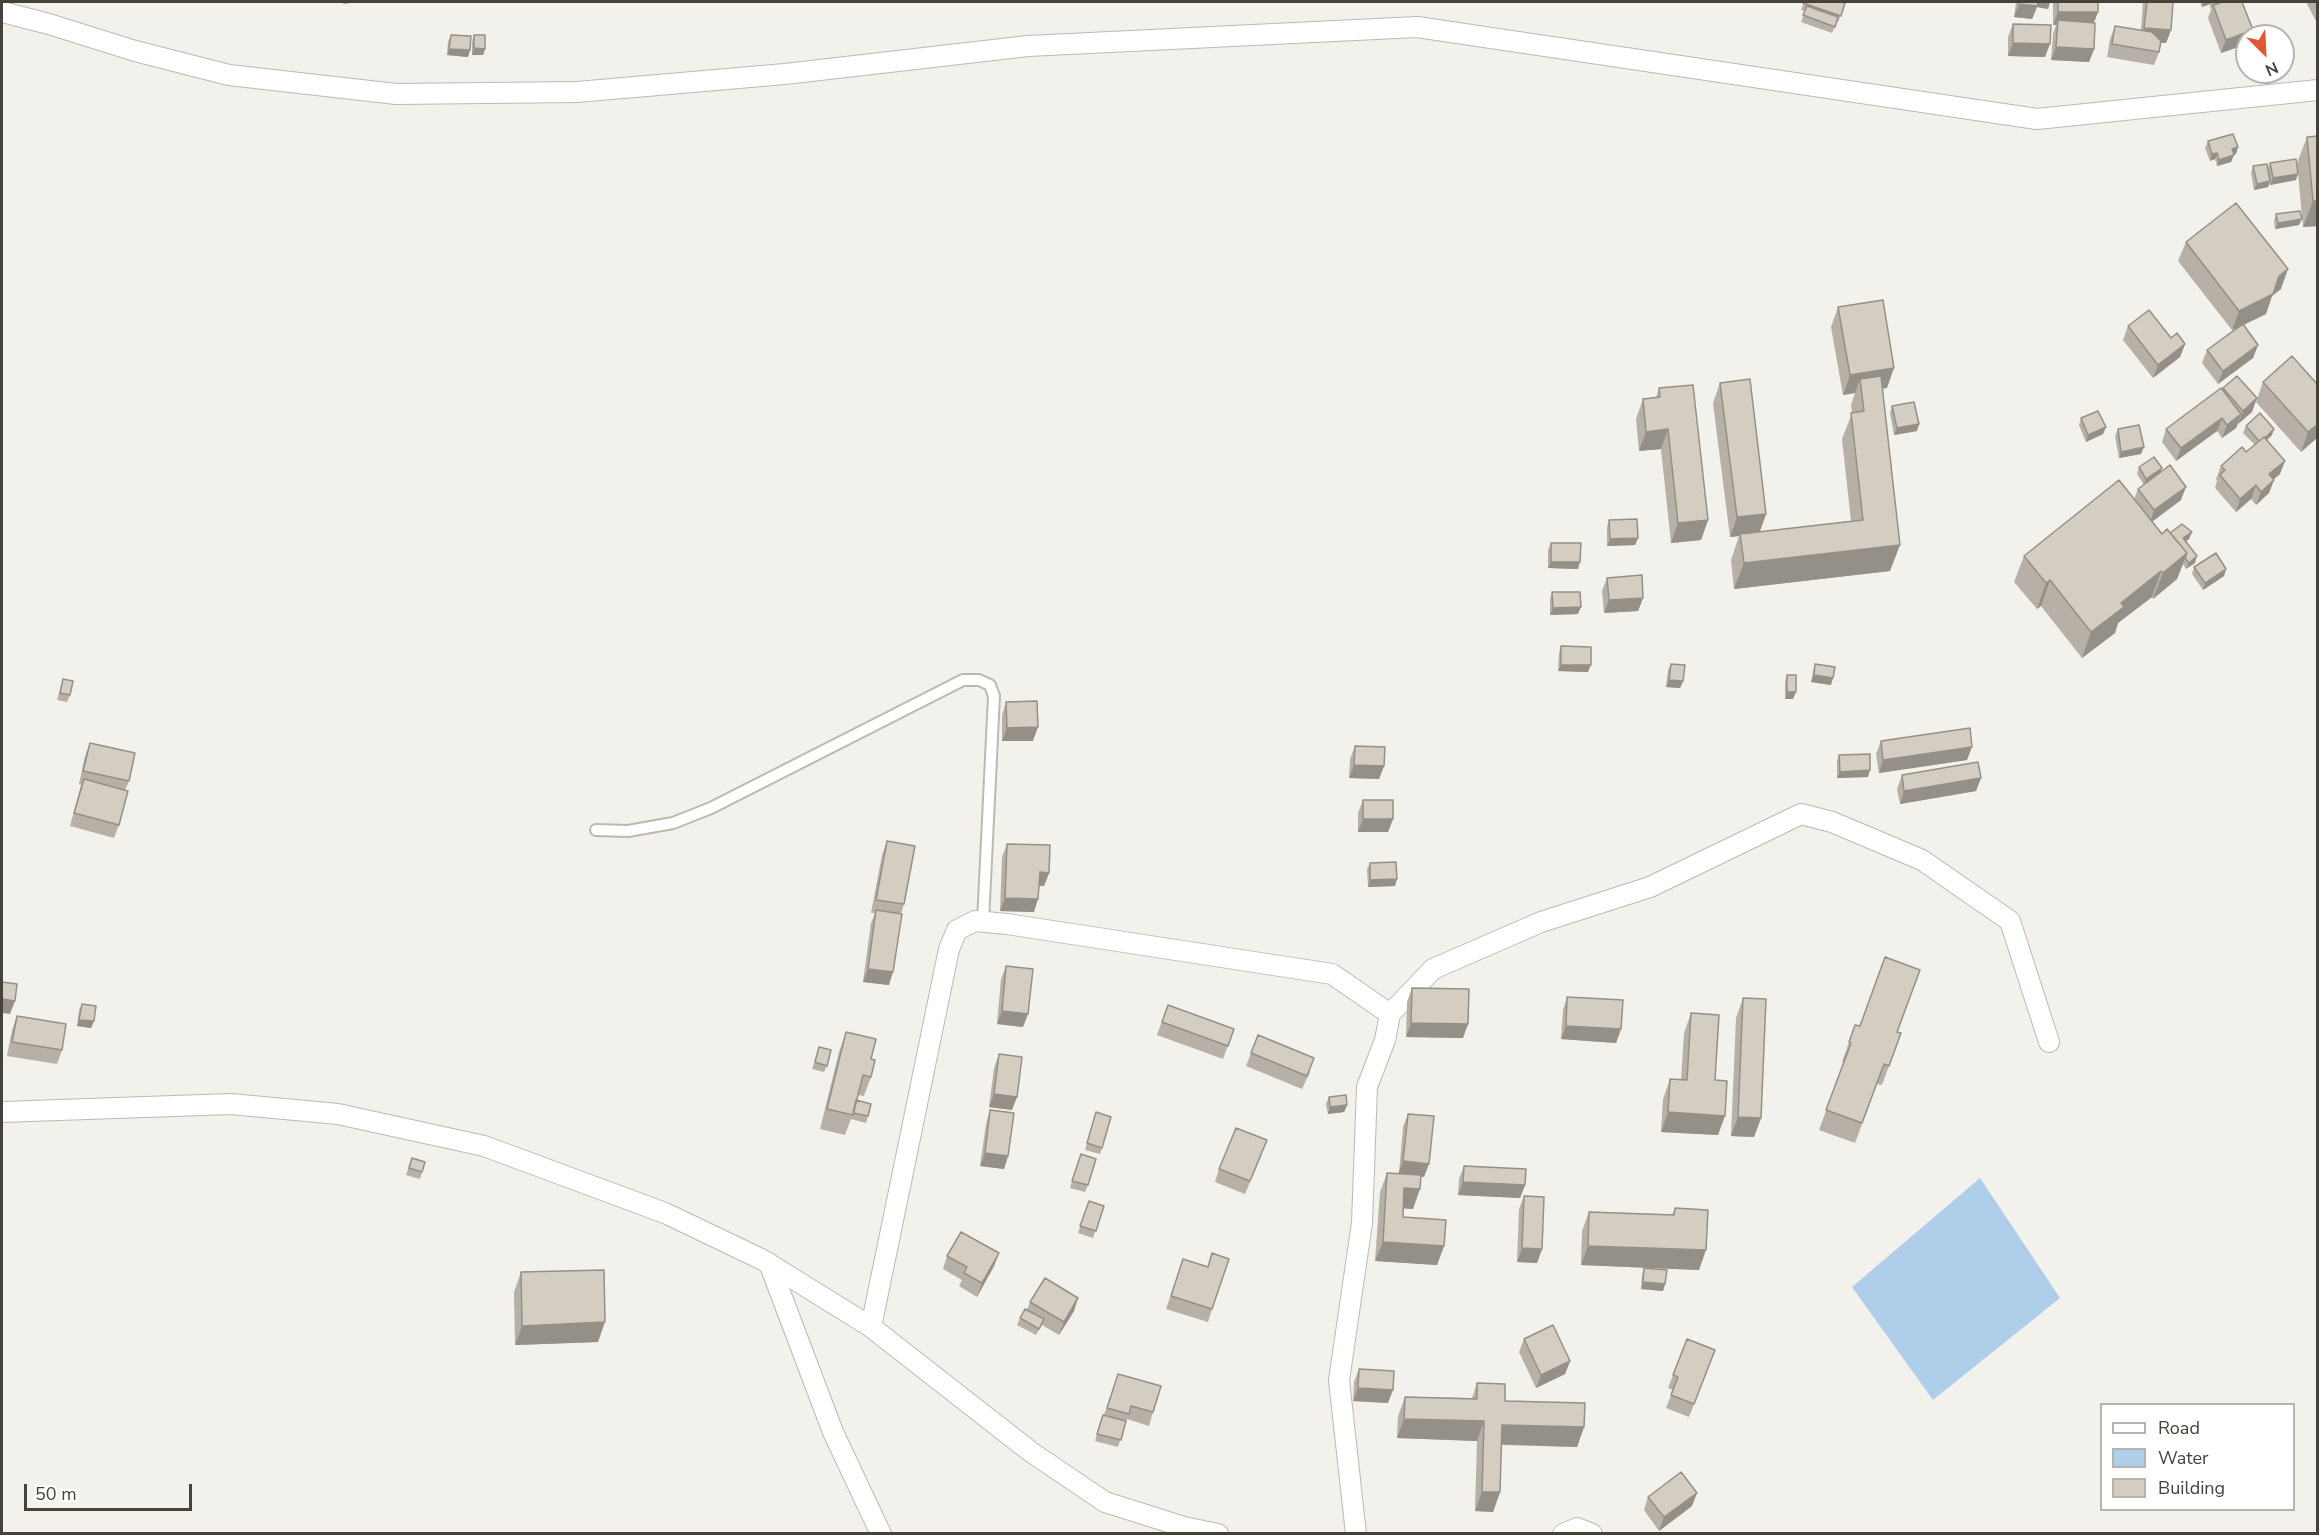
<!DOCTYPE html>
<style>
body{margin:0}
#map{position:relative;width:2319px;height:1535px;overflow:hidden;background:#f3f1eb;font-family:"Nunito Sans",sans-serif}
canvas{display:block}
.frame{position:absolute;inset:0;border:3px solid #474239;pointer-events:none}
.legend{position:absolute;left:2100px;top:1403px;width:195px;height:108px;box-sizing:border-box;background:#fff;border:2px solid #b5b3b0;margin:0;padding:8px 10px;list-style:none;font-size:18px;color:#474239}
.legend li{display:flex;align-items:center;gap:12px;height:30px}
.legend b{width:30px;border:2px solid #b5b3b0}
.north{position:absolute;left:2235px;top:24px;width:60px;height:60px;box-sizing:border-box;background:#fff;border:2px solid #b5b3b0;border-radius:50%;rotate:156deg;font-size:16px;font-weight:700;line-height:24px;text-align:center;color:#474239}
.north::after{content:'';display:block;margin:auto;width:21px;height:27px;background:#e25633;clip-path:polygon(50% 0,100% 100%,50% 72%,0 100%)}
.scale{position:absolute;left:24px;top:1484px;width:168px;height:27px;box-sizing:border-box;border:3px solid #474239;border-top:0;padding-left:8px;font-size:18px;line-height:21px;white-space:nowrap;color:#474239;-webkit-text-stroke:4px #fff;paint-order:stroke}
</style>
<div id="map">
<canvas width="2319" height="1535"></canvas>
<div class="frame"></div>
<ul class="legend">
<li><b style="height:8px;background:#fff"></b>Road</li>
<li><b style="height:16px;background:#aecee9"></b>Water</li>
<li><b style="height:16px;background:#d4cdc1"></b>Building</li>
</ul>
<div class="north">N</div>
<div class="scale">50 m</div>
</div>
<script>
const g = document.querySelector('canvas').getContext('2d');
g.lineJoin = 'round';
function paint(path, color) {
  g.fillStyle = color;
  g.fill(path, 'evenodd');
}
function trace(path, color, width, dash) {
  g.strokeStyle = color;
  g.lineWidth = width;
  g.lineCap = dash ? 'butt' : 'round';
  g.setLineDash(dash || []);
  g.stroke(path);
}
paint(new Path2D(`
 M1980,1178L2060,1298L1933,1400L1852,1287Z`), '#aecee9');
const service = new Path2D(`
 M596,830L628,831L673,823L711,808L963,680H979L990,685L994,696L983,922`);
const minor = new Path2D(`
 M2,12L49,24L135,51L229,75L396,94L577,92L785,74L1028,46L1417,27L2037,119L2318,90
 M2,1112L231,1104L338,1114L484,1146L665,1213L763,1260L871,1327L1031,1452L1105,1502L1184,1527L1218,1534
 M769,1263L833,1432L881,1534
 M871,1327L949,949L957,930L975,921L1007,924L1332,974L1390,1014
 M1356,1534L1339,1380L1362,1223L1367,1087L1385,1040L1390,1014L1433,969L1541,922L1650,887L1801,814L1832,822L1922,860L2010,921L2049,1042
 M1563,1534L1577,1528L1592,1534`);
trace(service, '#beb9ae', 14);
trace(minor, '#beb9ae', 22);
trace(service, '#fff', 10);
trace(minor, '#fff', 20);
paint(new Path2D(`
 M1804,2H1846L1838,22H1837L1832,33L1801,22L1805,11L1801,10Z
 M2016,2H2050L2048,9L2037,7L2032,19L2014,17Z
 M2053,2H2098V12L2094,22V49L2089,62L2051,60L2053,34L2056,25H2053Z
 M2143,2H2173L2171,30L2166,43H2161L2159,52L2154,65L2107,57L2110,39L2115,26L2141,30Z
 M2200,2H2242L2247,36V44L2221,53L2208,18L2211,10L2210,6V4L2202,7Z
 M2306,2H2318V25Z
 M2013,24L2045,57L2008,56V37Z
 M451,35L470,50L468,57L447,55L448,42Z
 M474,35L485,49L483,55H472V42Z
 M2318,136V226L2303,227L2297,163L2307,137Z
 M2208,141L2238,147L2236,154L2233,155L2231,162L2217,166L2215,159L2210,161L2205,148Z
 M2270,163L2296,180L2270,185V183L2268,187L2254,190L2251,173L2253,166L2268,168Z
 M2276,214L2299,225L2275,229L2274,221Z
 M2186,242L2281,289L2272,296L2266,314L2244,325L2258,345L2253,358L2218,384L2202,363L2207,350L2237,327L2232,330L2178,261Z
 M1838,307L1887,388H1882L1890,571L1734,589L1731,560L1739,536L1730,537L1713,403L1720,383L1766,514L1760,532L1851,521L1842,439L1852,413L1851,405L1855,393L1843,395L1831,327Z
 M2128,326L2185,344L2180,357L2153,378L2123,340Z
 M2263,382L2318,437L2301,452L2256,402Z
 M1659,388L1708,520L1701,540L1671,543L1661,449L1639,451L1636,419L1643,399L1656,398Z
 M2223,388L2252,412L2238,424L2236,428L2222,438L2217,431L2176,461L2162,442L2166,429Z
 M1892,406L1917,431L1894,435L1890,413Z
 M2081,418L2106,427L2103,434L2086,442L2079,425Z
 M2246,426L2272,435L2267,440L2280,474L2274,479L2269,493L2256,505L2251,499L2236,512L2215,488L2217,481L2216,479L2221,466L2246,452L2255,445L2243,433Z
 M2118,429L2141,454L2119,458L2115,436Z
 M2139,467L2161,472L2181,500L2152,522L2162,534L2192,532L2189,539L2186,541L2195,563L2186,569L2183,564L2177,579L2153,599L2152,597L2118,623L2115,633L2082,658L2041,606L2037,609L2014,582L2024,556L2134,499L2138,489L2144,485L2137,474Z
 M1609,520L1638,538L1635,545L1607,546V527Z
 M1551,543L1578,569L1548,568V550Z
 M2194,567L2226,569L2224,576L2203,590L2192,574Z
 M1607,578L1643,598L1638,611L1604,613L1602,591Z
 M1552,592L1578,614L1550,615V599Z
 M1561,646L1588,672L1558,671L1559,653Z
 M1671,664L1683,681L1680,688L1666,687L1668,670Z
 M1815,664L1831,685L1811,682L1813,671Z
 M1787,675L1793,699H1785V682Z
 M63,679L70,695L67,702L57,700Z
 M1006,702L1033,741H1002V715Z
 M1881,741L1967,760L1879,773L1876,754Z
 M90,743L129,781L125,790L119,825L114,838L70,826L81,785L79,784L85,756Z
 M1355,746L1384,766L1379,779L1349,778L1350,759Z
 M1839,755L1868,777L1837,778V761Z
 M1902,775L1981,778L1976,791L1900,804L1897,789Z
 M1363,800L1393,819L1388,832H1358V813Z
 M887,841L904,904L901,914L889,985L863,982L871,923L875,913H871L882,855Z
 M1007,844L1049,873L1044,886H1039L1034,912L1000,911L1002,857Z
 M1370,863L1395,886L1368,887L1367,869Z
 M1006,966L1023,1027L997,1024L1001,979Z
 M1412,988L1463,1038L1406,1037L1407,1002Z
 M1567,997L1621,1029L1616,1043L1561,1039L1563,1010Z
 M1743,998L1761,1118L1754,1137L1731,1136L1736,1018Z
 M82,1004L94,1021L91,1028L77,1026L79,1010Z
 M1168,1005L1234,1029L1223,1059L1157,1035Z
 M1691,1013L1715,1080L1718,1135L1661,1132L1663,1099L1670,1079L1681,1080L1684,1033Z
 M17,1016L62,1050L57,1064L7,1056L12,1030Z
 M1855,1025L1901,1033L1882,1085L1877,1084L1855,1143L1819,1130L1844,1062H1842Z
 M846,1032L871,1059V1077L864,1096L858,1095L856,1100L868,1116L866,1123L851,1119L845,1135L820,1129L839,1052Z
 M1258,1035L1310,1072L1302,1089L1246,1066Z
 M819,1047L827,1066L824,1072L812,1069Z
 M999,1054L1012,1110L989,1107L994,1068Z
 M1329,1097L1347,1105L1344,1112L1328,1114L1326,1104Z
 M990,1110L1008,1156L1004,1169L980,1166L986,1124Z
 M1096,1112L1102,1148L1100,1154L1085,1150Z
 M1408,1114L1424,1177L1421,1176L1413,1209L1403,1208V1217L1444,1246L1437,1265L1375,1261L1380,1192L1387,1173H1399L1403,1127Z
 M1262,1154L1245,1194L1215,1182L1219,1169Z
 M412,1158L422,1172L420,1179L406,1175Z
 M1078,1161L1088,1185L1085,1192L1070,1188Z
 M1464,1166L1525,1185L1520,1198L1458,1195L1459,1179Z
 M1524,1196L1542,1249L1537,1263L1517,1262L1519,1209Z
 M1089,1201L1104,1206L1093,1238L1078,1233Z
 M1675,1208L1699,1270L1581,1265L1582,1231L1589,1212L1672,1215Z
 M999,1253L994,1266L977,1297L959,1286L962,1280L943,1269L947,1256Z
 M1212,1253V1309L1208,1322L1166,1309L1183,1259L1208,1267Z
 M1644,1268L1665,1284L1663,1291L1641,1289L1642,1275Z
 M521,1272L598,1342L515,1345L514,1292Z
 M1030,1302L1074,1311L1059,1335L1042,1325L1036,1335L1017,1325L1020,1318L1027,1310Z
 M1524,1339L1570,1361L1565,1374L1536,1388L1519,1352Z
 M1687,1339L1715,1350L1689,1417L1666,1408L1673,1390L1668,1388Z
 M1359,1369L1388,1403L1353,1401L1354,1382Z
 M1118,1374L1153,1412L1149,1426L1127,1419L1118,1447L1095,1441L1100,1422L1103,1415H1104Z
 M1477,1383L1505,1401L1584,1427L1577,1447L1501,1445L1500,1492L1493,1512L1475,1511L1477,1441L1397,1438L1398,1416L1405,1397L1472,1398Z
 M1648,1497L1692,1506L1659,1531L1644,1510Z`), '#b6b0a6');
paint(new Path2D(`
 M344,2H358L343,4Z
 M2036,2H2050L2048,9L2037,7L2032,19L2014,17L2019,4Z
 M2204,2H2211L2210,4L2202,7Z
 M2058,12H2098L2093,25L2058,20L2056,25H2053Z
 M2144,28L2171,30L2166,43L2140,41Z
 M2253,30L2251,36H2247V44L2221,53L2226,40Z
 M2013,43L2050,44L2045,57L2008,56Z
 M2056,47L2094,49L2089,62L2051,60Z
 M474,48L485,49L483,55H472Z
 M449,49L470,50L468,57L447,55Z
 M2238,147L2236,154L2229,156L2232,149Z
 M2217,153L2215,159L2210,161L2212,154Z
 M2234,155L2231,162L2217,166L2219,160Z
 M2298,174L2296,180L2270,185L2273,178Z
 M2270,181L2268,187L2254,190L2257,184Z
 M2313,201H2318V226L2303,227Z
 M2302,219L2299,225L2275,229L2278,223Z
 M2288,269L2281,289L2272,296L2266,314L2232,330L2239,311Z
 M2185,344L2180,357L2153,378L2158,365Z
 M2258,345L2253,358L2218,384L2223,371Z
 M1894,368L1887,388L1862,392L1860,379L1855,393L1843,395L1850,375Z
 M2257,398L2252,412L2238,424L2243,411Z
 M2241,414L2236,428L2222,438L2227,425Z
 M2222,418L2217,431L2176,461L2181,448Z
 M1919,424L1917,431L1894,435L1897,428Z
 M2318,424V437L2301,452L2308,432Z
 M2106,427L2103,434L2086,442L2088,435Z
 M1668,429L1661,449L1639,451L1646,432Z
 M2274,429L2272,435L2258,448L2260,441Z
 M2144,447L2141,454L2119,458L2121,452Z
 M2285,461L2280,474L2264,487L2269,474Z
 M2162,468L2160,475L2144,485L2146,479Z
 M2274,480L2269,493L2256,505L2261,492Z
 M2256,485L2251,499L2236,512L2240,499Z
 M2186,487L2181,500L2150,523L2154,510Z
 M1766,514L1759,533L1740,534L1739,536L1730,537L1737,517Z
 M1708,520L1701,540L1671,543L1678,523Z
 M2192,532L2189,539L2181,545L2183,538Z
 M1638,538L1635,545L1607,546L1610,539Z
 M1900,545L1890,571L1734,589L1744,563Z
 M2187,553L2177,579L2153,599L2163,573Z
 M2197,556L2195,563L2186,569L2189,563Z
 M1551,562H1580L1578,569L1548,568Z
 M2226,569L2224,576L2203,590L2205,583Z
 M2161,571L2152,597L2118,623L2115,633L2082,658L2091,632L2121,603Z
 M2050,580L2041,606L2037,609L2046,583Z
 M1643,598L1638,611L1604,613L1609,600Z
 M1581,607L1578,614L1550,615L1553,608Z
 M1561,665H1591L1588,672L1558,671Z
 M1814,675L1833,678L1831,685L1811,682Z
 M1669,680L1683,681L1680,688L1666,687Z
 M1787,692H1796L1793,699H1785Z
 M1038,727L1033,741H1002L1007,728Z
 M1972,747L1967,760L1879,773L1883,760Z
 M1354,765L1384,766L1379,779L1349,778Z
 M1870,770L1868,777L1837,778L1840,772Z
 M1981,778L1976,791L1900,804L1904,791Z
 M1363,819H1393L1388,832H1358Z
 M1040,872L1049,873L1044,886L1035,885Z
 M1397,879L1395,886L1368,887L1370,880Z
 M1005,898L1038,899L1034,912L1000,911Z
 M868,969L893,972L889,985L863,982Z
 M2,999L15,1001L10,1014L2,1013Z
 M1002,1011L1028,1014L1023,1027L997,1024Z
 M79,1020L94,1021L91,1028L77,1026Z
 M1411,1023L1468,1024L1463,1038L1406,1037Z
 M1566,1026L1621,1029L1616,1043L1561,1039Z
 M994,1094L1017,1097L1012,1110L989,1107Z
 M1347,1105L1344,1112L1328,1114L1330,1107Z
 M1668,1112L1725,1116L1718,1135L1661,1132Z
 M1738,1117L1761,1118L1754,1137L1731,1136Z
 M985,1153L1008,1156L1004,1169L980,1166Z
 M1403,1161L1429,1164L1424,1177L1398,1174Z
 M1463,1182L1525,1185L1520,1198L1458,1195Z
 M1404,1188L1420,1189L1413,1209L1397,1208Z
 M1383,1242L1444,1246L1437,1265L1375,1261Z
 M1588,1246L1706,1250L1699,1270L1581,1265Z
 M1522,1248L1542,1249L1537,1263L1517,1262Z
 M999,1253L994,1266L977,1297L982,1283Z
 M1643,1282L1665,1284L1663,1291L1641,1289Z
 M1078,1298L1074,1311L1059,1335L1064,1322Z
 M605,1322L598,1342L515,1345L522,1326Z
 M1570,1361L1565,1374L1536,1388L1541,1375Z
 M1358,1388L1393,1390L1388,1403L1353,1401Z
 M1404,1419L1484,1421L1477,1441L1397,1438Z
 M1502,1425L1584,1427L1577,1447L1495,1444Z
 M1482,1492H1500L1493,1512L1475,1511Z
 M1697,1493L1692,1506L1659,1531L1664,1517Z`), '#949087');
const building = new Path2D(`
 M1804,2H1841L1845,3L1841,16L1803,3Z
 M2019,2H2038L2037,6L2019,4Z
 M2058,2H2098V12H2058Z
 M2147,2H2173L2171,30L2144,28Z
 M2213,2H2222L2214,5Z
 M2222,2H2242L2253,30L2226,40L2213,5Z
 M1807,6L1838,17L1835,27L1803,15Z
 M2058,20L2095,23L2094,49L2056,47Z
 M2013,24L2051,25L2050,44L2013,43Z
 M2115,26L2152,32L2161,41L2159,52L2112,44Z
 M451,35L471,36L470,50L449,49Z
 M474,35H485V49L474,48Z
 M2233,134L2238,147L2232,149L2234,155L2219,160L2217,153L2212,154L2208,141Z
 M2318,136V201H2313L2307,137Z
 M2296,159L2298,174L2273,178L2270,163Z
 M2267,164L2270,181L2257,184L2253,166Z
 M2236,203L2288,269L2279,276L2273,294L2239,311L2186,242Z
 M2300,211L2302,219L2278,223L2276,214Z
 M1883,300L1894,368L1850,375L1838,307Z
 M2149,310L2171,338L2177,333L2185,344L2158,365L2128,326Z
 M2243,324L2258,345L2223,371L2207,350Z
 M2292,356L2318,385V424L2308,432L2263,382Z
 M1881,376L1900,545L1744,563L1740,534L1863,520L1851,413L1864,411L1860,379Z
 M2237,376L2257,398L2243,411L2223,388Z
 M1750,379L1766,514L1737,517L1720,383Z
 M1693,385L1708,520L1678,523L1668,429L1646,432L1643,399L1660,397L1659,388Z
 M2221,388L2241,414L2227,425L2222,418L2181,448L2166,429Z
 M1914,402L1919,424L1897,428L1892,406Z
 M2098,411L2106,427L2088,435L2081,418Z
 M2260,413L2274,429L2265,438L2264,437L2259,441L2246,426Z
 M2139,425L2144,447L2121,452L2118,429Z
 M2264,437L2285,461L2269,474L2274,480L2261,492L2256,485L2240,499L2220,475L2225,470L2221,466L2242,447L2246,452Z
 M2154,457L2162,468L2146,479L2139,467Z
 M2170,465L2186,487L2154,510L2138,489Z
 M2119,480L2162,534L2167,529L2187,553L2163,573L2161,571L2121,603L2124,607L2091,632L2050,580L2046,583L2024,556Z
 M1637,519L1638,538L1610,539L1609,520Z
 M2182,524L2192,532L2183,538L2197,556L2189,563L2185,558L2187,553L2170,533Z
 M1551,543H1581L1580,562H1551Z
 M2216,553L2226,569L2205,583L2194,567Z
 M1642,575L1643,598L1609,600L1607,578Z
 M1552,592H1580L1581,607L1553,608Z
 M1561,646L1591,647V665H1561Z
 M1671,664L1685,665L1683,681L1669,680Z
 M1815,664L1835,667L1833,678L1814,675Z
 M1787,675H1796V692H1787Z
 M63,679L73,681L70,695L60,693Z
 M1037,701L1038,727L1007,728L1006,702Z
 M1970,728L1972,747L1883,760L1881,741Z
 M90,743L135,753L129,781L83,771Z
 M1355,746L1385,747L1384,766L1354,765Z
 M1870,754V770L1840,772L1839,755Z
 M1978,762L1981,778L1904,791L1902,775Z
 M84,779L128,791L119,825L74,813Z
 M1363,800H1393V819H1363Z
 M887,841L915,846L904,904L876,900Z
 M1007,844L1050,845L1049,873L1040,872L1038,899L1005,898Z
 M1396,862L1397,879L1370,880V863Z
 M876,910L902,914L893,972L868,969Z
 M1885,957L1920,970L1897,1032L1901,1033L1889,1066L1884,1064L1862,1123L1826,1110L1851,1043L1849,1042L1855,1025L1860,1026Z
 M1006,966L1033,969L1028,1014L1002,1011Z
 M2,982L17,984L15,1001L2,999Z
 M1412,988L1469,989L1468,1024L1411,1023Z
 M1567,997L1623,1000L1621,1029L1566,1026Z
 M1743,998L1766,999L1761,1118L1738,1117Z
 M82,1004L96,1006L94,1021L79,1020Z
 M1168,1005L1234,1029L1228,1046L1162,1022Z
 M1691,1013L1719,1015L1715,1080L1727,1081L1725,1116L1668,1112L1670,1079L1687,1080Z
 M17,1016L66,1024L62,1050L12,1042Z
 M846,1032L876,1039L871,1059L875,1060L871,1077L863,1075L853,1115L827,1109Z
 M1258,1035L1314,1058L1307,1076L1251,1053Z
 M819,1047L831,1050L827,1066L815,1062Z
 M999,1054L1022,1057L1017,1097L994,1094Z
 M1346,1095L1347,1105L1330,1107L1329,1097Z
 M856,1100L871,1104L868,1116L853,1113Z
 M990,1110L1014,1113L1008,1156L985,1153Z
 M1096,1112L1111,1117L1102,1148L1087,1143Z
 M1408,1114L1434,1116L1429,1164L1403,1161Z
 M1236,1128L1267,1140L1250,1181L1219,1169Z
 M1081,1154L1096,1159L1088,1185L1072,1181Z
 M412,1158L425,1162L422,1172L409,1168Z
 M1464,1166L1526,1169L1525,1185L1463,1182Z
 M1387,1173L1421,1175L1420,1189L1404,1188L1403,1217L1446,1220L1444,1246L1383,1242Z
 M1524,1196L1544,1197L1542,1249L1522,1248Z
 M1089,1201L1104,1206L1096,1231L1080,1226Z
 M1675,1208L1708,1210L1706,1250L1588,1246L1589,1212L1674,1215Z
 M961,1232L999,1253L982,1283L964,1273L967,1267L947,1256Z
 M1212,1253L1229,1259L1212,1309L1171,1296L1183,1259L1208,1267Z
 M1644,1268L1667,1270L1665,1284L1643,1282Z
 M604,1270L605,1322L522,1326L521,1272Z
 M1045,1278L1078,1298L1064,1322L1030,1302Z
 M1025,1309L1044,1319L1039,1329L1020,1318Z
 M1553,1325L1570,1361L1541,1375L1524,1339Z
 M1687,1339L1715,1350L1694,1404L1671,1395L1678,1377L1673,1375Z
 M1359,1369L1394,1371L1393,1390L1358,1388Z
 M1118,1374L1161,1386L1153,1412L1131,1406L1129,1414L1107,1408Z
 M1477,1383L1505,1384V1401L1585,1403L1584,1427L1502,1425L1500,1492H1482L1484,1421L1404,1419L1405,1397L1477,1399Z
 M1103,1415L1126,1421L1121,1440L1097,1434Z
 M1681,1472L1697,1493L1664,1517L1648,1497Z`);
paint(building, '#d4cdc1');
trace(building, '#949087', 1.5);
</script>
